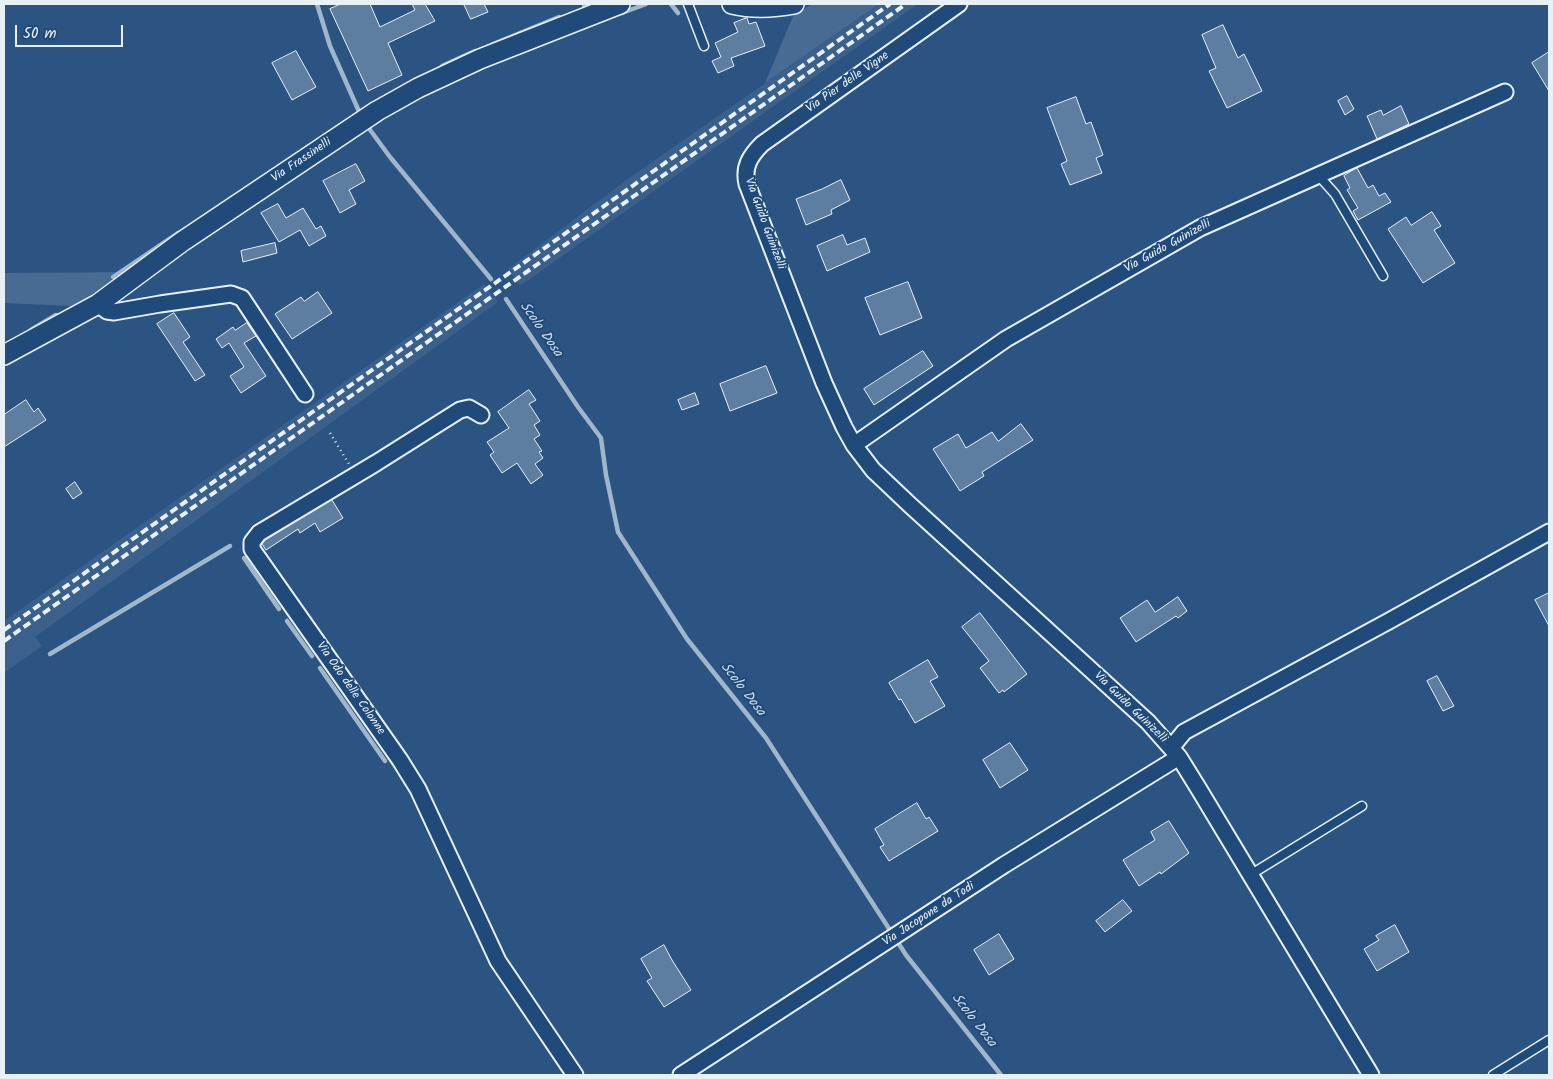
<!DOCTYPE html>
<style>
body{margin:0}
#map{position:relative;width:1553px;height:1079px;overflow:hidden;background:#2b5482;font-family:Kalam,sans-serif}
canvas{display:block}
.frame{position:absolute;inset:0;border:5px solid #e8f1f8;pointer-events:none}
.scale{position:absolute;left:15px;top:25px;width:108px;height:22px;box-sizing:border-box;border:2px solid #e8f1f8;border-top:0;padding-left:6px;font-size:15px;line-height:18px;white-space:nowrap;color:#e8f1f8;-webkit-text-stroke:4px #1f4a7a;paint-order:stroke}
</style>
<div id="map">
<canvas width="1553" height="1079"></canvas>
<div class="frame"></div>
<div class="scale">50 m</div>
</div>
<script>
const g = document.querySelector('canvas').getContext('2d');
g.lineJoin = 'round';
function paint(path, color) {
  g.fillStyle = color;
  g.fill(path, 'evenodd');
}
function trace(path, color, width, dash) {
  g.strokeStyle = color;
  g.lineWidth = width;
  g.lineCap = dash ? 'butt' : 'round';
  g.setLineDash(dash || []);
  g.stroke(path);
}
function label(font, color, halo, rows, align = 'center') {
  g.font = font + ' Kalam,sans-serif';
  g.lineWidth = 4;
  g.setLineDash([]);
  g.textBaseline = 'middle';
  g.strokeStyle = halo;
  g.fillStyle = color;
  for (const [text, x, y, turn = 0] of rows) {
    g.save();
    g.translate(x, y);
    g.rotate((+turn || 0) * Math.PI / 180);
    g.textAlign = isNaN(turn) ? turn : align;
    if (halo) g.strokeText(text, 0, 0);
    g.fillText(text, 0, 0);
    g.restore();
  }
}
paint(new Path2D(`
 M879,4H918L520,286L508,269L629,178Z
 M484,284L498,302L35,637L42,646L4,673V621Z`), '#3a608b');
paint(new Path2D(`
 M813,4H879L765,83L794,14Z
 M130,272L71,306L4,303V273Z`), '#476b93');
trace(new Path2D(`
 M317,4L330,46L361,116
 M671,4L678,13
 M584,6L593,4
 M622,13L646,4
 M491,45L559,17
 M442,66L475,51
 M365,123L390,157L491,279
 M113,277L178,233
 M506,299L578,407L601,438L606,475L618,532L687,639L766,738L906,955L1001,1075
 M31,330L56,315
 M244,558L279,609
 M287,621L312,656
 M50,654L230,546
 M320,668L385,761`), '#a0b6cb', 4.5);
const building = new Path2D(`
 M341,4H370L380,27L415,10L412,4H425L435,21L388,43L402,75L368,91L330,9Z
 M464,4H484L488,12L471,19Z
 M747,18L749,24L756,22L765,46L731,58L734,66L718,73L712,61L721,57L715,43L738,32L734,23Z
 M1223,25L1238,58L1244,54L1262,91L1227,108L1209,71L1216,68L1202,35Z
 M296,51L316,87L292,100L272,63Z
 M1549,52V91L1532,63Z
 M1347,96L1354,109L1345,115L1338,101Z
 M1076,97L1086,124L1091,122L1103,155L1096,158L1102,173L1070,185L1061,164L1067,161L1047,108Z
 M1401,106L1409,124L1377,139L1367,116L1381,110L1383,115Z
 M356,164L365,181L349,190L356,204L340,213L323,181Z
 M1357,168L1368,188L1373,185L1379,196L1385,193L1391,202L1358,220L1353,211L1358,208L1347,190L1350,188L1344,176Z
 M841,180L850,200L831,210L832,214L806,225L796,199L822,189Z
 M278,204L286,218L303,208L316,229L321,226L326,236L309,246L300,230L279,242L261,213Z
 M1432,212L1441,226L1434,230L1455,263L1423,283L1388,229L1406,217L1411,225Z
 M843,235L847,245L865,238L870,252L827,271L817,246Z
 M275,243L277,253L243,262L241,251Z
 M908,282L922,318L880,335L865,298Z
 M318,292L332,313L292,339L275,314L301,297L304,301Z
 M174,313L190,337L183,342L205,375L195,381L157,324Z
 M247,323L256,336L244,343L266,376L241,393L230,376L244,367L229,343L222,348L216,339L233,327L235,330Z
 M923,351L933,366L874,405L864,389Z
 M766,366L777,393L730,411L720,384Z
 M529,390L536,400L529,404L540,421L534,425L540,435L534,439L542,451L539,452L543,458L535,464L543,475L531,484L517,463L502,473L490,455L494,452L487,442L509,428L498,412Z
 M695,393L699,404L682,410L678,400Z
 M26,400L34,412L38,408L46,420L4,447V415Z
 M1021,424L1033,440L982,472L984,476L960,491L933,449L958,434L966,448L992,432L998,441Z
 M75,482L82,493L73,499L66,489Z
 M332,500L343,518L320,532L315,523L300,533L298,529L266,550L262,544L265,540Z
 M1549,593V626L1535,600Z
 M1178,597L1187,611L1178,618L1176,616L1136,642L1120,618L1147,600L1155,612Z
 M980,613L1027,674L1004,692L1003,690L999,693L980,668L989,661L962,627Z
 M928,660L938,677L930,681L945,706L915,723L901,699L899,700L889,683Z
 M1437,676L1454,706L1443,711L1427,681Z
 M1010,743L1028,770L1000,788L983,760Z
 M917,803L926,819L929,817L938,831L889,861L880,847L884,845L875,829Z
 M1169,821L1189,853L1161,874L1160,872L1139,886L1123,860L1155,840L1151,832Z
 M1123,900L1132,911L1105,932L1096,921Z
 M1395,925L1409,952L1377,971L1364,949L1379,940L1376,936Z
 M999,934L1014,959L989,975L974,950Z
 M664,945L672,960L691,990L664,1007L647,981L652,978L641,959Z`);
paint(building, '#5d7da1');
trace(building, '#e8f1f8', 1);
const service = new Path2D(`
 M688,4L704,46
 M1318,175L1335,194L1383,276
 M1250,875L1362,806
 M1493,1075L1549,1040`);
const minor = new Path2D(`
 M959,4L762,144C750,156 743,167 747,184L824,383L844,427L854,445L873,470L910,505L1148,722L1179,757L1197,786L1371,1075
 M98,304L107,311L114,312L160,304L231,294L242,298L305,394
 M481,415L469,408L460,410L376,463L259,533L252,542V549L400,760L418,789L498,961L575,1075
 M854,445L1006,339L1200,228L1505,92
 M1171,748L1184,732L1389,621L1549,532
 M681,1075L1004,865L1179,757`);
const tertiary = new Path2D(`
 M732,4C753,9 773,8 794,4
 M4,355L98,304L183,241L377,111L418,88L480,59L620,4`);
trace(service, '#e8f1f8', 11);
trace(minor, '#e8f1f8', 19);
trace(tertiary, '#e8f1f8', 22);
trace(new Path2D(`
 M330,433L349,464`), '#e8f1f8', 2.5, [1, 4]);
trace(service, '#1f4a7a', 8);
trace(minor, '#1f4a7a', 15);
trace(tertiary, '#1f4a7a', 19);
trace(new Path2D(`
 M4,630L890,4
 M4,641L906,4`), '#e8f1f8', 4, [8, 4]);
label('12px', '#e8f1f8', '#1f4a7a', [
 ["Via Pier delle Vigne",848,83,-35],
 ["Via Frassinelli",302,161,-34],
 ["Via Guido Guinizelli",764,224,70],
 ["Via Guido Guinizelli",1168,247,-29],
 ["Via Odo delle Colonne",350,689,55],
 ["Via Guido Guinizelli",1130,708,44],
 ["Via Jacopone da Todi",929,915,-33]
]);
label('italic 14px', '#d0dde9', '#1f4a7a', [
 ["Scolo Dosa",540,330,55],
 ["Scolo Dosa",742,690,52],
 ["Scolo Dosa",973,1021,52]
]);
</script>
